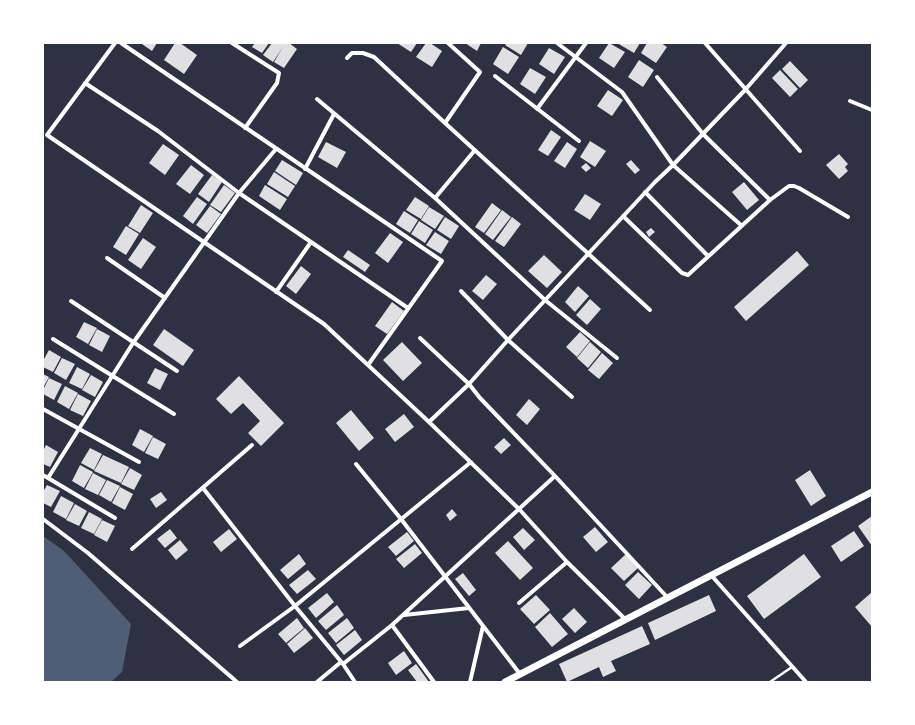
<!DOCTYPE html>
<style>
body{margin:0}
#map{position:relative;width:915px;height:725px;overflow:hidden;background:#2d3142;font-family:"Roboto Condensed",sans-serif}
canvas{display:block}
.frame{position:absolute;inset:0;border:44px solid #fff;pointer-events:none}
</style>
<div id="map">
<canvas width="915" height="725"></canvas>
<div class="frame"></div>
</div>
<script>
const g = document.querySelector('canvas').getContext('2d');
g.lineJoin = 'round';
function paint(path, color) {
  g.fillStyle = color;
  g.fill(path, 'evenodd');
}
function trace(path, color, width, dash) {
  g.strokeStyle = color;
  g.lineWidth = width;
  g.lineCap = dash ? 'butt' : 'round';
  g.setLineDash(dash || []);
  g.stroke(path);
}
paint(new Path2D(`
 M43,536L64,551L131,624L122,672L111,682H43Z`), '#4f5d75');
paint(new Path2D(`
 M143,43H157L152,51L142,44Z
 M175,43H180L197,55L184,74L164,60Z
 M255,43H269L262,53L252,47Z
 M272,43H289L297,49L284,68L274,62L283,47L273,62L263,55Z
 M397,43H417L411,52Z
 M426,43H430L442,51L432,67L416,57Z
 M465,43H481L477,51Z
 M507,43H528L521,55L505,45Z
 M609,43L625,52L614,68L599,58Z
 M617,43H640L634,53Z
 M647,43H661L667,47L656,63L641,53Z
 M503,47L519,57L508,74L493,64Z
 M549,48L565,57L554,74L539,64Z
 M639,60L654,70L643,87L628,77Z
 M790,61L808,80L800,88L782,69Z
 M530,68L546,77L535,94L520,84Z
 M780,70L798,89L790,97L772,78Z
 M608,90L623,100L612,116L597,106Z
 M551,130L561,137L548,156L538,150Z
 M590,141L606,151L595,167L580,157Z
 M326,142L346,152L337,168L318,157Z
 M567,142L577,149L565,168L554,161Z
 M163,144L179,155L165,175L149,163Z
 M839,154L848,164L845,167L848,171L839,179L826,165Z
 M282,160L303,173L296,185L275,171Z
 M631,160L640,170L635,174L626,164Z
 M586,163L591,168L586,172L581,167Z
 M191,165L204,175L190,194L176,184Z
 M274,172L295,186L288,197L267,184Z
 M212,175L222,182L209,202L198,194Z
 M744,182L759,200L747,210L732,192Z
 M224,185L235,193L221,212L210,205Z
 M265,185L287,199L280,210L259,196Z
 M585,194L601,204L590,220L574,210Z
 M197,197L207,204L193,224L183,216Z
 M415,197L429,206L421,219L406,210Z
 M492,203L501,210L484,233L475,227Z
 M141,205L153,213L140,233L128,226Z
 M210,206L221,214L207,233L196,225Z
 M429,207L444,216L435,229L421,220Z
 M502,210L511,217L493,240L485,234Z
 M404,211L418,220L410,233L396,224Z
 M445,217L459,226L451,239L437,230Z
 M512,217L521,224L504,247L495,241Z
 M419,221L433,230L425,243L411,234Z
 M126,226L139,234L126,255L113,247Z
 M651,228L655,232L649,237L646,232Z
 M435,232L449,241L441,254L426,245Z
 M390,233L403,242L388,263L375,253Z
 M143,238L156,247L141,269L128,260Z
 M348,250L370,265L365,272L343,257Z
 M797,251L809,265L746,321L734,307Z
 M544,255L562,272L547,288L528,271Z
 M301,266L311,274L296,294L286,286Z
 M486,275L497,284L483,300L472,291Z
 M578,286L589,296L575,312L565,302Z
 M590,299L601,309L587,325L576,315Z
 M392,302L404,311L387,334L375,326Z
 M84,322L97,328L88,344L76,337Z
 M97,329L110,336L102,352L89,345Z
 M164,329L194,350L183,366L153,345Z
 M580,332L590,341L577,357L566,347Z
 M402,342L422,363L403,381L383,360Z
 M590,342L601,352L588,368L577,358Z
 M49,350L61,357L53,372L43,367V361Z
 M602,353L613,363L599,379L588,370Z
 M62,358L75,364L66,380L54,373Z
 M77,367L90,374L82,389L69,383Z
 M155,368L168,374L160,390L147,383Z
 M43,374L49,377L43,388Z
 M91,375L103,382L95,397L82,390Z
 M239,376L284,423L261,446L248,433L260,421L243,403L231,414L216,399Z
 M49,378L62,384L54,400L43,394V390Z
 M65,386L78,393L69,409L57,402Z
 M78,394L91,401L83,416L70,410Z
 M529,399L540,409L527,425L516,415Z
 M351,410L374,438L359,451L336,423Z
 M404,414L414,427L395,442L385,429Z
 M140,429L153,436L144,452L132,445Z
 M153,437L166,444L158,459L145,453Z
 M504,438L511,445L501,454L494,447Z
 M46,445L58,452L50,467L43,464V451Z
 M90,448L102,454L94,470L81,463Z
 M103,455L129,467L121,483L94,471Z
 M80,465L93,472L84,488L72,481Z
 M130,468L142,475L134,490L121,484Z
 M810,470L826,496L811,506L795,480Z
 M93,473L106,480L98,495L85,489Z
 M107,480L120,486L111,502L99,495Z
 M47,485L60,491L51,507L43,503V492Z
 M120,487L133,494L125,510L112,503Z
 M161,492L167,500L156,508L150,499Z
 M61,496L74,503L66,519L53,512Z
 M75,504L87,511L79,526L66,520Z
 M452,509L457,515L450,521L446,515Z
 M89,512L102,519L94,534L81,528Z
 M872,516V546L858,526Z
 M102,520L115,526L107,542L94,535Z
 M595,527L608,542L596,552L583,537Z
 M523,528L535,540L524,550L513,537Z
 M170,529L177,538L165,548L157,539Z
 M229,529L237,539L221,552L213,542Z
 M854,531L864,546L841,562L831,546Z
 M407,532L414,541L396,556L388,547Z
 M180,540L188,550L176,560L168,550Z
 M508,541L533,568L520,580L495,553Z
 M415,544L422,553L404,568L396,559Z
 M299,554L306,564L288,579L280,570Z
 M626,554L639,567L624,581L611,568Z
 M804,554L821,577L764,619L747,596Z
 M308,570L316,579L297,594L289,585Z
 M638,572L652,585L639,599L625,585Z
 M463,573L476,590L469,596L455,579Z
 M872,592V627L855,607Z
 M327,593L334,602L316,618L308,608Z
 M536,595L550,610L534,624L520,609Z
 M709,595L716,611L655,640L648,623Z
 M337,605L344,615L326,630L318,621Z
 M574,608L587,622L575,633L562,619Z
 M550,613L568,634L552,647L535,627Z
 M297,618L304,628L286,643L278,634Z
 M347,618L354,628L336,643L328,633Z
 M642,626L650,644L611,661L616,671L603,677L599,667L567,682L559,664Z
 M305,628L313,638L294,653L287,644Z
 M355,630L362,640L344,655L336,645Z
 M404,651L412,663L396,675L388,663Z
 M416,664L429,682H417L408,670Z`), '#e0e0e3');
trace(new Path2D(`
 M770,682L792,667`), '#fff', 2.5);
trace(new Path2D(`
 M115,43L47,135L324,324L429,422L519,509L567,562L626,620
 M121,43L442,261L368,365
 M232,43L279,73L277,83L245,128
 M557,43L622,92L673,165L745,90L786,43
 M705,43L800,151
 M347,58L352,53H363L374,57L445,123L650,310
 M495,76L579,141
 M657,77L703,134L770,200
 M85,83L158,131L239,193L408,308
 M317,99L435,198L545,300L617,358
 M850,101L872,110
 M537,109L586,43
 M445,123L480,72L448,43
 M305,169L334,114
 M645,192L708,256
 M435,198L475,150
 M623,216L682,273L688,275L770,200L789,186H794L799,188L848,217
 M107,258L165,298
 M461,291L508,340L572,397
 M276,292L311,242
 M71,301L177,371
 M420,338L469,384L429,422
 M53,339L174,414
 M43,409L139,462
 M356,464L401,519L520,674
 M43,475L115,518
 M48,478L133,343L239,193L276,149
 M203,488L295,606L343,664L355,682
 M43,519L88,553L237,682
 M132,549L252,445
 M711,575L806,682
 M667,597L555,476L480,398L469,384L508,340L655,182L673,165L742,226
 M519,603L567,562
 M404,615L469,608
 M392,625L434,682
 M240,646L295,606L471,462
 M343,664L392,625L555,476
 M317,682L341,662
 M470,682L483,626`), '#fff', 4);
trace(new Path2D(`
 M505,682L872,492`), '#fff', 7);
</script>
